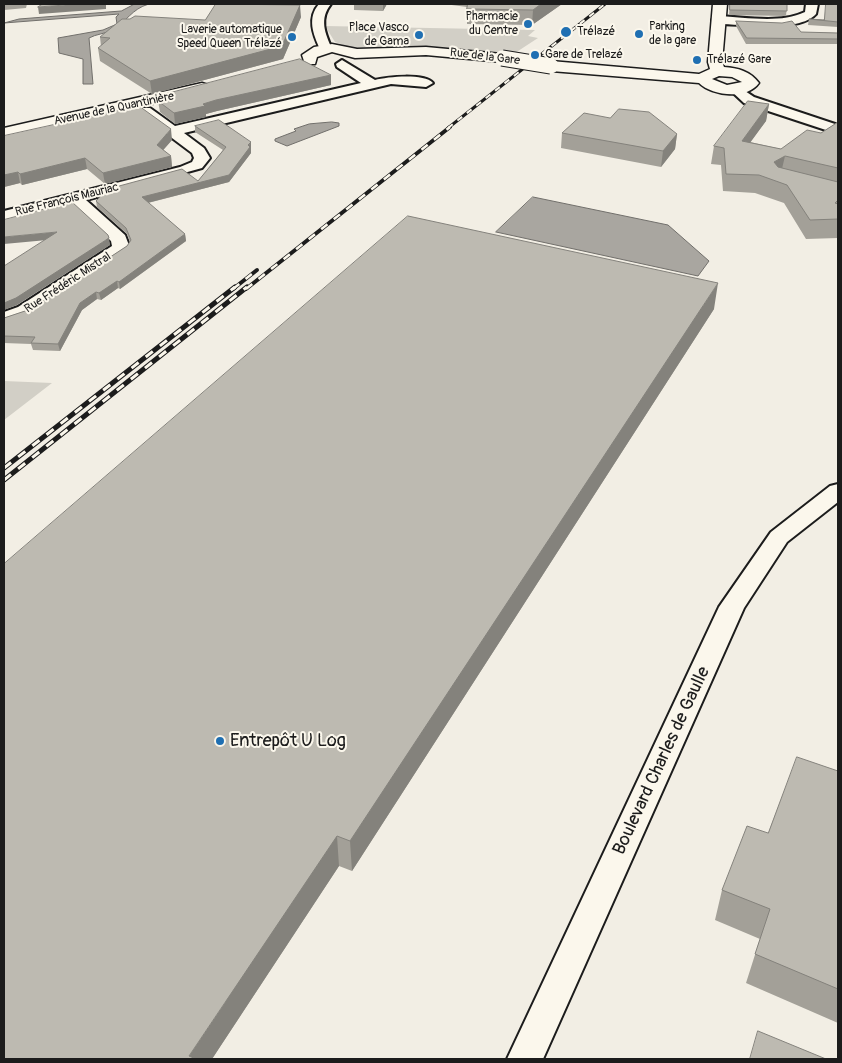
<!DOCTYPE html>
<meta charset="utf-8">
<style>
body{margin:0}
#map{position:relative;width:842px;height:1063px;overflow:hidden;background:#f2eee4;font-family:Pangolin,sans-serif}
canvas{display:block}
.frame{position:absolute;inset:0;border:5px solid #1c1c1c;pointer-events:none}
</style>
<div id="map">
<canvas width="842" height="1063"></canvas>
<div class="frame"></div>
</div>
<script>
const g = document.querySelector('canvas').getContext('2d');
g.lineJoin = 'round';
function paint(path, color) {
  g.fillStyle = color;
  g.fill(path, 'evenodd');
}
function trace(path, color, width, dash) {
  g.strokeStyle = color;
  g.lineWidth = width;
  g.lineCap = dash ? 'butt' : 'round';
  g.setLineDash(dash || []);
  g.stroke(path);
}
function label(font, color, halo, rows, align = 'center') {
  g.font = font + ' Pangolin,sans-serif';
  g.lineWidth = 4;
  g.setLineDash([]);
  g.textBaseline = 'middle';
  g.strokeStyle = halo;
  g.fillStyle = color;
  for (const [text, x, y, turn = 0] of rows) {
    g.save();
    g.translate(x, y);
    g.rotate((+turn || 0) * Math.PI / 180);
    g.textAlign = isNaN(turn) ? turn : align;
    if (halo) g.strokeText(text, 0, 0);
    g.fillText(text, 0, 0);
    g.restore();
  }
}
paint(new Path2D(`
 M325,26L535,30L528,36L538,38L515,53L501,51L494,55L434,48H352L335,42Z
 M4,381L52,383L4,420Z`), '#d2cfc6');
const water = new Path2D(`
 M135,4H149C131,9 127,22 112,30C105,34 96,34 89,38L93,84H83V59L59,53L58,38L103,30L117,24L116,17L119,14L4,23L19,19L121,11Z
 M332,122L339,123V126L287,146L275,141V139L296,131L294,129L309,124Z
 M533,197L668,225L709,261L698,276L496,232Z`);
paint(water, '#a9a6a0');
trace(water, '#716f6b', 1);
const minor = new Path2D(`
 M319,4H331C319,19 325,33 332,49L326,53L320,49C313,34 307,18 319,4Z
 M806,4H818L816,14C799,33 742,24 718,24L712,20L718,16C745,17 780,24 805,12Z
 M342,60L375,80C387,77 424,73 433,83L426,87L391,84L184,133L204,148L210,158L202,168L86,200L125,235L130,248L127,252L32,315L4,324V312L18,307L112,246L111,241L72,204L4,221V211L180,167L192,162L194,158L192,153L140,114L138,111L140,108H150L175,126L361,83L337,67L336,64Z
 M736,85L754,97L838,125V134L744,103L729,89Z
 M838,484V502L787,542L744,608L543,1059H507L719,607L771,532L830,486Z`);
const tertiary = new Path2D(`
 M713,4H727L722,62L724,67C738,68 750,71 759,83C747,100 712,96 699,83L551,71L543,66L551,61L699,74L710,69L708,62ZM719,76L732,77L742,82L727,85L712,79Z
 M332,44L357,49L426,47L502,54L509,58L502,62L426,55L355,58L332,52L317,57L315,64H305L302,55L314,47Z
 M202,83L208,85L210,88L208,91L4,138V128Z`);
trace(minor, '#1c1c1c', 4);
trace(tertiary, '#1c1c1c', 3);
paint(minor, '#fbf7ec');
paint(tertiary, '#fbf7ec');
const railFar2 = new Path2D(`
 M448,128L605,4`);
const railFar1 = new Path2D(`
 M233,289L257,270
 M246,289L450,127`);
const rail = new Path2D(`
 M4,468L235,287
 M4,480L247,287`);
trace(railFar2, '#1c1c1c', 3);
trace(railFar1, '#1c1c1c', 4);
trace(rail, '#1c1c1c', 5);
trace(railFar2, '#fbf7ec', 2, [6]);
trace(railFar1, '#fbf7ec', 2.5, [8]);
trace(rail, '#fbf7ec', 3, [9]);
const tertiaryBridge = new Path2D(`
 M502,58L551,66`);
trace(tertiaryBridge, '#1c1c1c', 17, []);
trace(tertiaryBridge, '#fbf7ec', 15);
paint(new Path2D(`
 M4,4H27L26,8L4,10Z
 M272,4L301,17L283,59L152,94L100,61L98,48L101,46L100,37L205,20Z
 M354,4H387L383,11L354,10Z
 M444,4H562L532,25L467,24V7Z
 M730,4H787L786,16L729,15Z
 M838,4V29V27L808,25L809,19L823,20Z
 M736,21L801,32L838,33V44H746L736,26Z
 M331,75V85L217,111L206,114V117L175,124L160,112L158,101L166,99V94Z
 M769,104L766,121L750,142L781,149L821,133L838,122V238L806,239L784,203L755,193L723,191L721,165L711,164L714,146Z
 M195,126L251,142V148L250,149L251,153L229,182L148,203L185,234L186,241L120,289L118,288L101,300L97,299L82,310L60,351L33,350L31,344L4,343V318L31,309L127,246L130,242L127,234L97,207L96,201L198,181L223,150L195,132Z
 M562,133L677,134L675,149L661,167L561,148Z
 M4,136L172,140L163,150L171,156L172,167L105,184L87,169L22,185L20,183L4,187Z
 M408,216L714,309L352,871L339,866L212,1059Z
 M838,771V1023L746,983L760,939L715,920L722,890L768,833Z`), '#a3a098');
paint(new Path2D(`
 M79,4H106V9L39,14L38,7Z
 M383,4H387L383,11Z
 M541,4H562L532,25L533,10Z
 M300,5L301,17L283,59L152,94L150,81Z
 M331,75V85L217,111L206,114V117L175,124L174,113L216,100Z
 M769,104L766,121L739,158L742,141Z
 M171,129L172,140L158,156L157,145Z
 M677,134L675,149L661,167L663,151Z
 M251,142V153L229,182L143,204L142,197L229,175Z
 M171,156L172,167L105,184L103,173Z
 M785,156L781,173L774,162Z
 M85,158L87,169L22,185L20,174Z
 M18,172L20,183L4,187V175Z
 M57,232L58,239L4,244V237Z
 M185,234L186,241L120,289L119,282Z
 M109,238L110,245L17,305L4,310V303Z
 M117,281L118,288L101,300L99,293Z
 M718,283L714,309L352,871L350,841Z
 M96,292L97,299L82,310L60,351L58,344L80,303Z
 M337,836L339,866L212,1059H190L189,1056Z`), '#84827c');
const building = new Path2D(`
 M43,4H79L38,7Z
 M216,4L300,5L282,46L150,81L98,48L110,38L100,37L122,19H130L135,16L205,20Z
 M468,4H541L533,10L467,9Z
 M730,4H787V11L730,10Z
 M826,4H838V22L809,19L824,20Z
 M736,21L782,23L792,21L801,32L838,33V39L747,38Z
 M300,59L331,75L216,100L203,104L205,106L174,113L158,101L172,98L166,94Z
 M748,101L769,104L742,141L781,149L807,130L821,133L838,122V168L785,156L774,162L778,167L838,182V200L835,203L838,204V219L810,220L787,185L759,175L726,174L724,148L714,146Z
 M139,106L171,129L157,145L171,156L103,173L85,158L20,174L18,172L4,175V136Z
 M619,109L649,112L677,134L663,151L562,133L584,113L610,118Z
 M219,120L251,142L248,145L250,147L229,175L142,197L185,234L119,282L117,281L99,293L96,292L80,303L58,344L31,343L35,337L4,336V318L31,309L127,246L131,240L126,228L96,201L108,189L182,169L198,181L226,147L195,126Z
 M72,202L108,235L109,238L16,298L4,303V266L57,232L4,237V220Z
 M408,216L718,283L350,841L337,836L189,1056L196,1059H4V564Z
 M797,757L838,771V989L755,954L770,909L722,890L747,826L768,833Z
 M758,1031L826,1059H750Z`);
paint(building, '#bdbab1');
trace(building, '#84827c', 1);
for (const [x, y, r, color] of [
 [528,24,5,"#1f6fb2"],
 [566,32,6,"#1f6fb2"],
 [639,34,5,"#1f6fb2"],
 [419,35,5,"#1f6fb2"],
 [292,37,5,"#1f6fb2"],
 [535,55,5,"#1f6fb2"],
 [697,60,5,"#1f6fb2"],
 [220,741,5,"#1f6fb2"]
]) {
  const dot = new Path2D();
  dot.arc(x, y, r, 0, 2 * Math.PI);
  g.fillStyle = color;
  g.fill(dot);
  trace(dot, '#fbf7ec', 2);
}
label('12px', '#1c1c1c', '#fbf7ec', [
 ["Pharmacie",518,17,"right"],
 ["du Centre",518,31,"right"],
 ["Parking",649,27],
 ["de la gare",649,41],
 ["Place Vasco",409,28,"right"],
 ["de Gama",409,42,"right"],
 ["Laverie automatique",282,30,"right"],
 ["Speed Queen Trélazé",282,44,"right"],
 ["Trélazé",577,32],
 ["Gare de Trelazé",545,55],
 ["Trélazé Gare",707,60]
], 'left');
label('12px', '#1c1c1c', '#fbf7ec', [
 ["Rue de la Gare",485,57,7],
 ["Avenue de la Quantinière",114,109,-12],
 ["Rue François Mauriac",67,200,-14],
 ["Rue Frédéric Mistral",68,283,-33]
]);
label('18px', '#1c1c1c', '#fbf7ec', [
 ["Entrepôt U Log",230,741]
], 'left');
label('18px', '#1c1c1c', '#fbf7ec', [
 ["Boulevard Charles de Gaulle",662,761,-65]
]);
</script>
